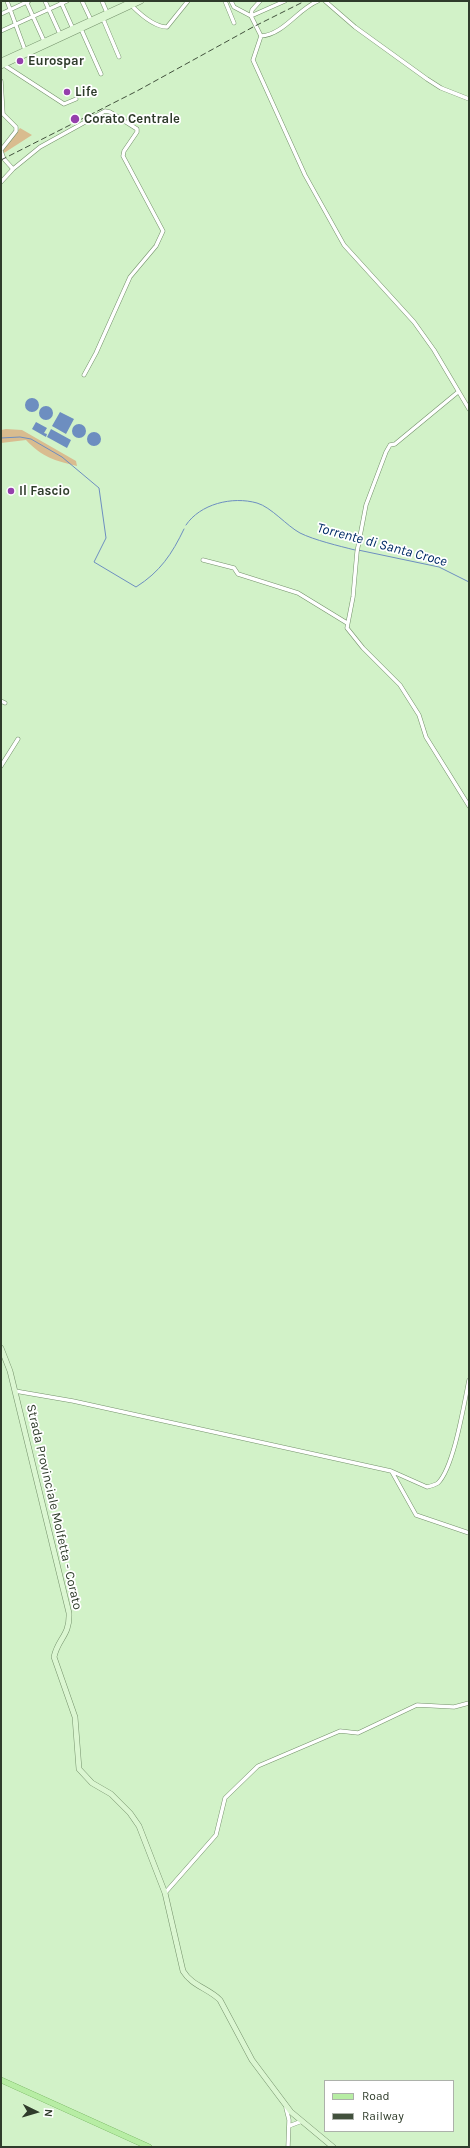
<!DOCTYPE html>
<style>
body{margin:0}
#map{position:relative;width:470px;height:2148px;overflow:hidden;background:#d2f2c8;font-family:Karla,sans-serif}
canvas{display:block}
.frame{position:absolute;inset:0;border:2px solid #2f3c2b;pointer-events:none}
.legend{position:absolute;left:324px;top:2080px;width:130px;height:52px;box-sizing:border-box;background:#fff;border:1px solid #acb1aa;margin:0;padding:5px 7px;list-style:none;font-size:12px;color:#2f3c2b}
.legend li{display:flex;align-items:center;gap:8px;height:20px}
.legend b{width:20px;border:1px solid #acb1aa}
.north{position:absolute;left:16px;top:2092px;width:40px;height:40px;-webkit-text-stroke:3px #fff;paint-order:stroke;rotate:95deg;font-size:11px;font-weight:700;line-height:16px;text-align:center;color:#2f3c2b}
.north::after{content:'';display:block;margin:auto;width:14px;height:18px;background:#2f3c2b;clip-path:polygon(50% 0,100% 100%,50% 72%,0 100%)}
</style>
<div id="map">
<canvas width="470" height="2148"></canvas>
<div class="frame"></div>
<ul class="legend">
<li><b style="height:5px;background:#b7eda4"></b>Road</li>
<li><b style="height:5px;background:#42513d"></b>Railway</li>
</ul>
<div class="north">N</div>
</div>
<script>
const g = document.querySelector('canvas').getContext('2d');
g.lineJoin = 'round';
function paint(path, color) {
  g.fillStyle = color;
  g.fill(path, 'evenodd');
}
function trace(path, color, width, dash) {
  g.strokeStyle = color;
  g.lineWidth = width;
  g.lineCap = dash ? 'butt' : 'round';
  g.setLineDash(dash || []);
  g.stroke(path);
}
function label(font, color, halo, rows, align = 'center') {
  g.font = font + ' Karla,sans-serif';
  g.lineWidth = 3.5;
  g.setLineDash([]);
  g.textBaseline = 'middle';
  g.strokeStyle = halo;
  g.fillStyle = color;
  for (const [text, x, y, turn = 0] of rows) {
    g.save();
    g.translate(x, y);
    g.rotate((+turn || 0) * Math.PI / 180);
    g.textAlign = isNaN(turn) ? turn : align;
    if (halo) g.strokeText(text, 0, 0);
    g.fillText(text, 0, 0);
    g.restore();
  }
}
paint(new Path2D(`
 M20,128L32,135L4,153L3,150Z
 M6,429L22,430L76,461L77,466C54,460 43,458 26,440L1,443V430Z`), '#d9bc8f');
paint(new Path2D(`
 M25 405a7 7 0 1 1 14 0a7 7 0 1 1-14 0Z
 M39 413a7 7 0 1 1 14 0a7 7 0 1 1-14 0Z
 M60,412L74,419L66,434L52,426Z
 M36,422L47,428L44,433L47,434L46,437L32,429Z
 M72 431a7 7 0 1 1 14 0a7 7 0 1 1-14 0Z
 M51,429L71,440L67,448L47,437Z
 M87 439a7 7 0 1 1 14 0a7 7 0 1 1-14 0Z`), '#6d8ec0');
trace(new Path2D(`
 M1,438L20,437L31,439L62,457L99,488L106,538L94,562L136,587C160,572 172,554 184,529
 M186,525C200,504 232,496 257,503C271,507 287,526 300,533C314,540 339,546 355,550
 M358,550L439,567L469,582`), '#6d8ec0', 1);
const street = new Path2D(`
 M7,1L25,50
 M26,1L44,41
 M45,1L60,34
 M82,1L91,20
 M102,1L108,15
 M225,1L234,23
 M231,1L234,7L251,16
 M325,1L355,27L427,79L441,88L469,99
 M61,2L73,29
 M132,6C140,14 155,27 167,27L188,1
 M1,14L29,1
 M251,16L261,36L253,60L305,175L344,245L414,322L434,350L469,409
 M251,16L285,1
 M251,16L252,10L260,1
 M103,19L119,57
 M81,29L101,74
 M1,31L67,1
 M261,36C283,35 298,9 318,1
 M4,65L64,104L76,99
 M1,81L3,114L16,127V131L1,150
 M1,151L4,159L13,169L40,147L105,111L110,112L137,129V132L124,151L123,156L163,231L156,246L130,277L96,353L84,375
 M1,182L13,169
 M458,392L395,444L390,445L386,452L366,505L357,552L353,597L347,628L363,648L400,685L419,715L426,737L469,806
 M203,560L234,568L238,574L298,593L347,623
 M1,701L5,703
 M1,766L18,739
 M15,1391L73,1401L391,1471L427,1487C431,1486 435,1485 438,1483C454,1467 464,1404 469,1380
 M392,1472L416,1515L469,1533
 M165,1893L216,1835L225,1798L258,1766L340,1731L358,1733L417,1705L454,1707L469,1703
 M286,2108L289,2120L288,2147
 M289,2126L302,2121`);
const secondary = new Path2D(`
 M1,61L133,1
 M1,66L141,1
 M1,1348L10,1371L69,1613C70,1636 58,1638 54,1657L75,1717L79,1769L92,1783L111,1794L130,1813L139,1826L165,1893L183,1971C192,1986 208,1988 220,2000L252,2060L291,2112L333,2147`);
const primary = new Path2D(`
 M1,2080L149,2147`);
trace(street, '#74916b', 4.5);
trace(secondary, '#74916b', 6);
trace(primary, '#68a752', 6);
trace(street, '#fff', 3.5);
trace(secondary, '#dbf6d1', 5);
trace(primary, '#b7eda4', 5.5);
trace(new Path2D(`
 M1,160L137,91L253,27L305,1`), '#42513d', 1, [6, 3]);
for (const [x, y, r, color] of [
 [20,61,4,"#953fac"],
 [67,92,4,"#953fac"],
 [75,119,5,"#953fac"],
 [11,491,4,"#953fac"]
]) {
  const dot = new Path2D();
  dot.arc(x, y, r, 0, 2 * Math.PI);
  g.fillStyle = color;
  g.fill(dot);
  trace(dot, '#fff', 1.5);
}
label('bold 13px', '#2f3c2b', '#fff', [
 ["Eurospar",28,61],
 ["Life",75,92],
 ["Corato Centrale",84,119],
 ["Il Fascio",19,491]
], 'left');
label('13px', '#2f3c2b', '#fff', [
 ["Strada Provinciale Molfetta - Corato",54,1507,77]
]);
label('italic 14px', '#002b66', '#fff', [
 ["Torrente di Santa Croce",382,545,15]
]);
</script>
